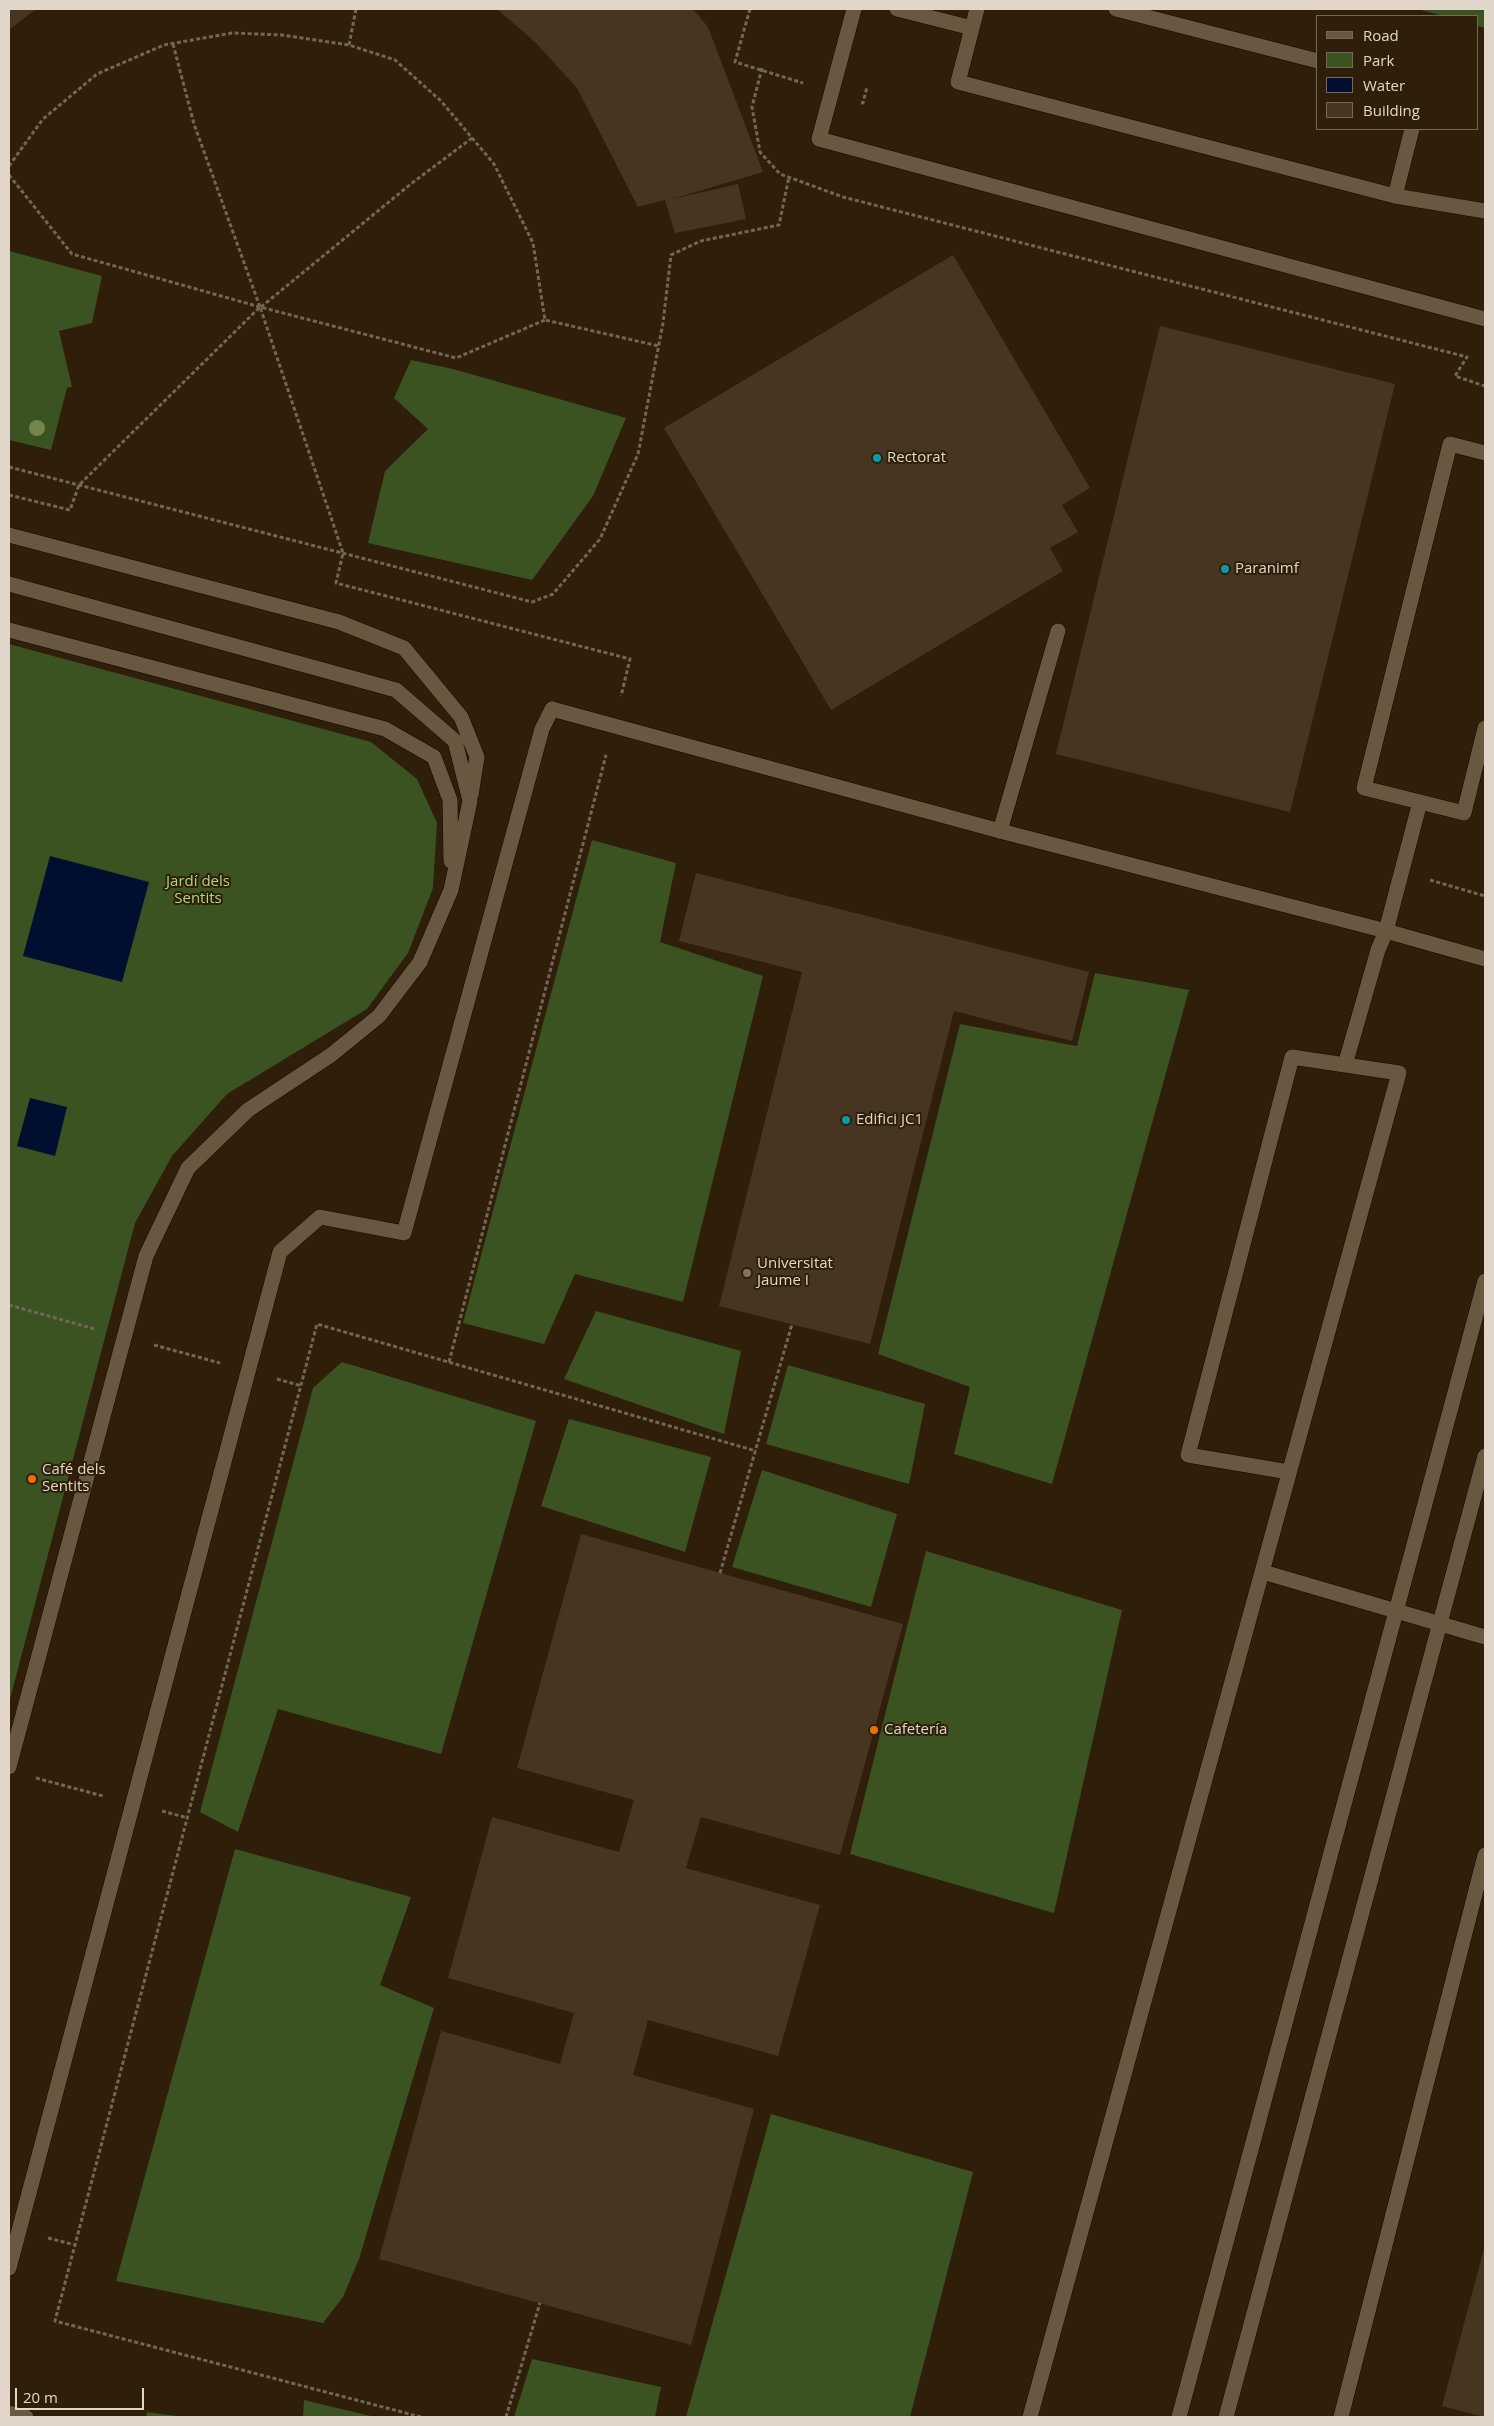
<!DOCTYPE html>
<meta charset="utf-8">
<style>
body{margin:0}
#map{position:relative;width:1494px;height:2426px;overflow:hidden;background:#2e1e0a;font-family:"Open Sans",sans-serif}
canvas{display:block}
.frame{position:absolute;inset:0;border:10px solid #e0d6ca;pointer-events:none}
.legend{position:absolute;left:1316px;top:15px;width:162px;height:115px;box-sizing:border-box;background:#2e1e0a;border:1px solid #756857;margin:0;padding:6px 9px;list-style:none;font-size:15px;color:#e0d6ca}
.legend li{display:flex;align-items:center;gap:10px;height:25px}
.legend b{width:25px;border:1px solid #756857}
.scale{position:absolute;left:15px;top:2388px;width:129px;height:22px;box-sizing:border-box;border:2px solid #e0d6ca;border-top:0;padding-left:6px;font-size:15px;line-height:18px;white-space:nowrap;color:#e0d6ca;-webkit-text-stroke:4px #2e1e0a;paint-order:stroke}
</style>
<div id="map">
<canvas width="1494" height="2426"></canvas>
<div class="frame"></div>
<ul class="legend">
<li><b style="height:6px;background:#685741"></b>Road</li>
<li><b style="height:14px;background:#3a5321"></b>Park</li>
<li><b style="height:14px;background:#000f30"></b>Water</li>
<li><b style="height:14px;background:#463621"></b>Building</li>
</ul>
<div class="scale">20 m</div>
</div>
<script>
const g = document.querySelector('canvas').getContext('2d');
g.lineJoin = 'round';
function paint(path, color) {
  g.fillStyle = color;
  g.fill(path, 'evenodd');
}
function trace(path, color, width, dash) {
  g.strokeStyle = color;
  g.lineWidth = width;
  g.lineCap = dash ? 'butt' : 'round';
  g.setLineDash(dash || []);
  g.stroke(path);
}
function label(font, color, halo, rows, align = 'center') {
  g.font = font + ' "Open Sans",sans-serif';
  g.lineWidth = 4;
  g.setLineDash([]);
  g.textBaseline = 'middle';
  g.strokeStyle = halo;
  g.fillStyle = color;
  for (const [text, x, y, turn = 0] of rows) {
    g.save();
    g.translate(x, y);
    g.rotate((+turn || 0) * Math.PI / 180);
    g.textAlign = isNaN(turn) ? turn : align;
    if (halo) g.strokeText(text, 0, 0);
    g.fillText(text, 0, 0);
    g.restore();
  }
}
paint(new Path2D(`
 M1417,9H1485V28L1478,26V16H1444Z
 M9,251L102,276L92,323L59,331L72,387L67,388L51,450L9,440Z
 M411,360L453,369L626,418L593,496L532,580L368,543L385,471L428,429L394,398Z
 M9,644L371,742L417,779L437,823L433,888L408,953L367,1009L227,1094L172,1156L135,1223L9,1703Z
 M592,840L676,863L660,942L763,976L683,1302L575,1274L544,1344L463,1323Z
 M1095,973L1189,990L1052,1484L954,1454L970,1387L878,1354L960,1024L1077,1046Z
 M596,1311L741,1351L724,1434L564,1379Z
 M342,1362L536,1421L441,1754L278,1709L238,1832L200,1812L313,1388Z
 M788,1365L925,1404L909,1484L766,1444Z
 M569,1419L711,1457L685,1552L541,1506Z
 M762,1470L897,1514L871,1607L732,1567Z
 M926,1551L1122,1610L1054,1913L850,1854Z
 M235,1849L411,1897L380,1985L434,2008L359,2259L343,2297L323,2323L116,2281Z
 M771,2114L973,2172L910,2417H686Z
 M532,2359L661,2387L655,2417H514Z
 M304,2400L375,2417H303Z
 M147,2412L184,2417H146Z`), '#3a5321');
paint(new Path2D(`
 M50,856L149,882L122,982L23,956Z
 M30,1098L67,1107L55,1156L17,1146Z`), '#000f30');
paint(new Path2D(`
 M9,9H36L9,30Z
 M497,9H693L708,27L763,172L672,199L738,184L746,219L675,233L665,200L638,207L577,88L536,43Z
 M953,255L1090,488L1062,505L1078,532L1050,548L1063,571L831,710L664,428Z
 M1160,326L1395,384L1290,812L1056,754Z
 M696,873L1089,972L1072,1041L954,1011L870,1344L719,1306L802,972L679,941Z
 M581,1534L903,1624L840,1855L701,1817L686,1868L820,1905L778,2056L648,2020L633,2075L754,2109L691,2345L379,2259L441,2031L560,2064L574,2013L448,1978L492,1817L619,1852L634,1800L517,1768Z
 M1485,2245V2417H1484L1442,2406Z`), '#463621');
const lane = new Path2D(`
 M854,9L819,139L1485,319
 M897,9L972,28
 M977,9L958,82L1395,196L1412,129
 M1116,9L1318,61
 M1395,196L1485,211
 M1485,453L1450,444L1364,788L1464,813L1485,728
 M9,535L339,622L404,648L461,717L477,757L471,795
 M9,584L396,690L455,741L470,801L451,890L420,962L379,1016L331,1055L248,1110L188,1168L146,1256L9,1767
 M9,630L385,729L434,757L450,800L451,861
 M1000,831L1058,631
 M1345,1065L1378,950L1386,931L1420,802
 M1263,1572L1485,1637
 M9,2268L280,1252L320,1217L404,1233L542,729L552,709
 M9,2413L26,2417
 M1030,2417L1399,1073L1292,1057L1188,1455L1289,1472
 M1341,2417L1485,1855`);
const street = new Path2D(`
 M552,709L1000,831L1386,931L1485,959
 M1179,2417L1485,1281
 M1226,2417L1485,1456`);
trace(lane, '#150800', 16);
trace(street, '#150800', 16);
trace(new Path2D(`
 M750,9L735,62L803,83
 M173,44L194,124L260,307
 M349,45L356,9
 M762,68L752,107L760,152L780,174L843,197L1467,357L1455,376L1485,386
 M861,103H863L867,87
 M9,166L43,119L97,74L164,45L232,33L282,35L349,45L395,60L441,101L494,164L533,243L545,320L659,346
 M9,175L72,254L260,307L456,358L545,320
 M261,307L412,183L472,138
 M9,467L532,602L553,594L600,539L638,454L663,323L671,255L701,241L779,225L789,177
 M9,495L70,510L79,485L260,307L343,553L336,583L630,659L621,696
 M1430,880L1485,896
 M9,1305L95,1329
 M154,1345L220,1363
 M449,1362L606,755
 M277,1379L302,1386
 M720,1573L792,1324
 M36,1778L103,1796
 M162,1811L188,1818
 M48,2238L75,2245
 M421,2417L55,2321L317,1324L756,1451
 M506,2417L540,2303`), '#746655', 3, [4, 2.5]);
trace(lane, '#685741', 15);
trace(street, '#685741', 15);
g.fillStyle = '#74854e';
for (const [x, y] of [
 [37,428]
]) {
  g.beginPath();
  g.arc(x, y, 8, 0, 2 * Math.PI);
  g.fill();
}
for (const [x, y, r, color] of [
 [877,458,5,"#0f9aa8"],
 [1225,569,5,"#0f9aa8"],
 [846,1120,5,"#0f9aa8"],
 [747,1273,5,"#8d6e63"],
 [32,1479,5,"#e8710a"],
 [874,1730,5,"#e8710a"]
]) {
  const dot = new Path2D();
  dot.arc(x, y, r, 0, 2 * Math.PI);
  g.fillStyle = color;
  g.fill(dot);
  trace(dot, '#2e1e0a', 2);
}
label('15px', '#e0d6ca', '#2e1e0a', [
 ["Rectorat",887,458],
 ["Paranimf",1235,569],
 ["Edifici JC1",856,1120],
 ["Universitat",757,1264],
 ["Jaume I",757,1281],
 ["Café dels",42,1470],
 ["Sentits",42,1487],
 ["Cafetería",884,1730]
], 'left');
label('15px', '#add986', '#2e1e0a', [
 ["Jardí dels",198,882],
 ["Sentits",198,899]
]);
</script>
